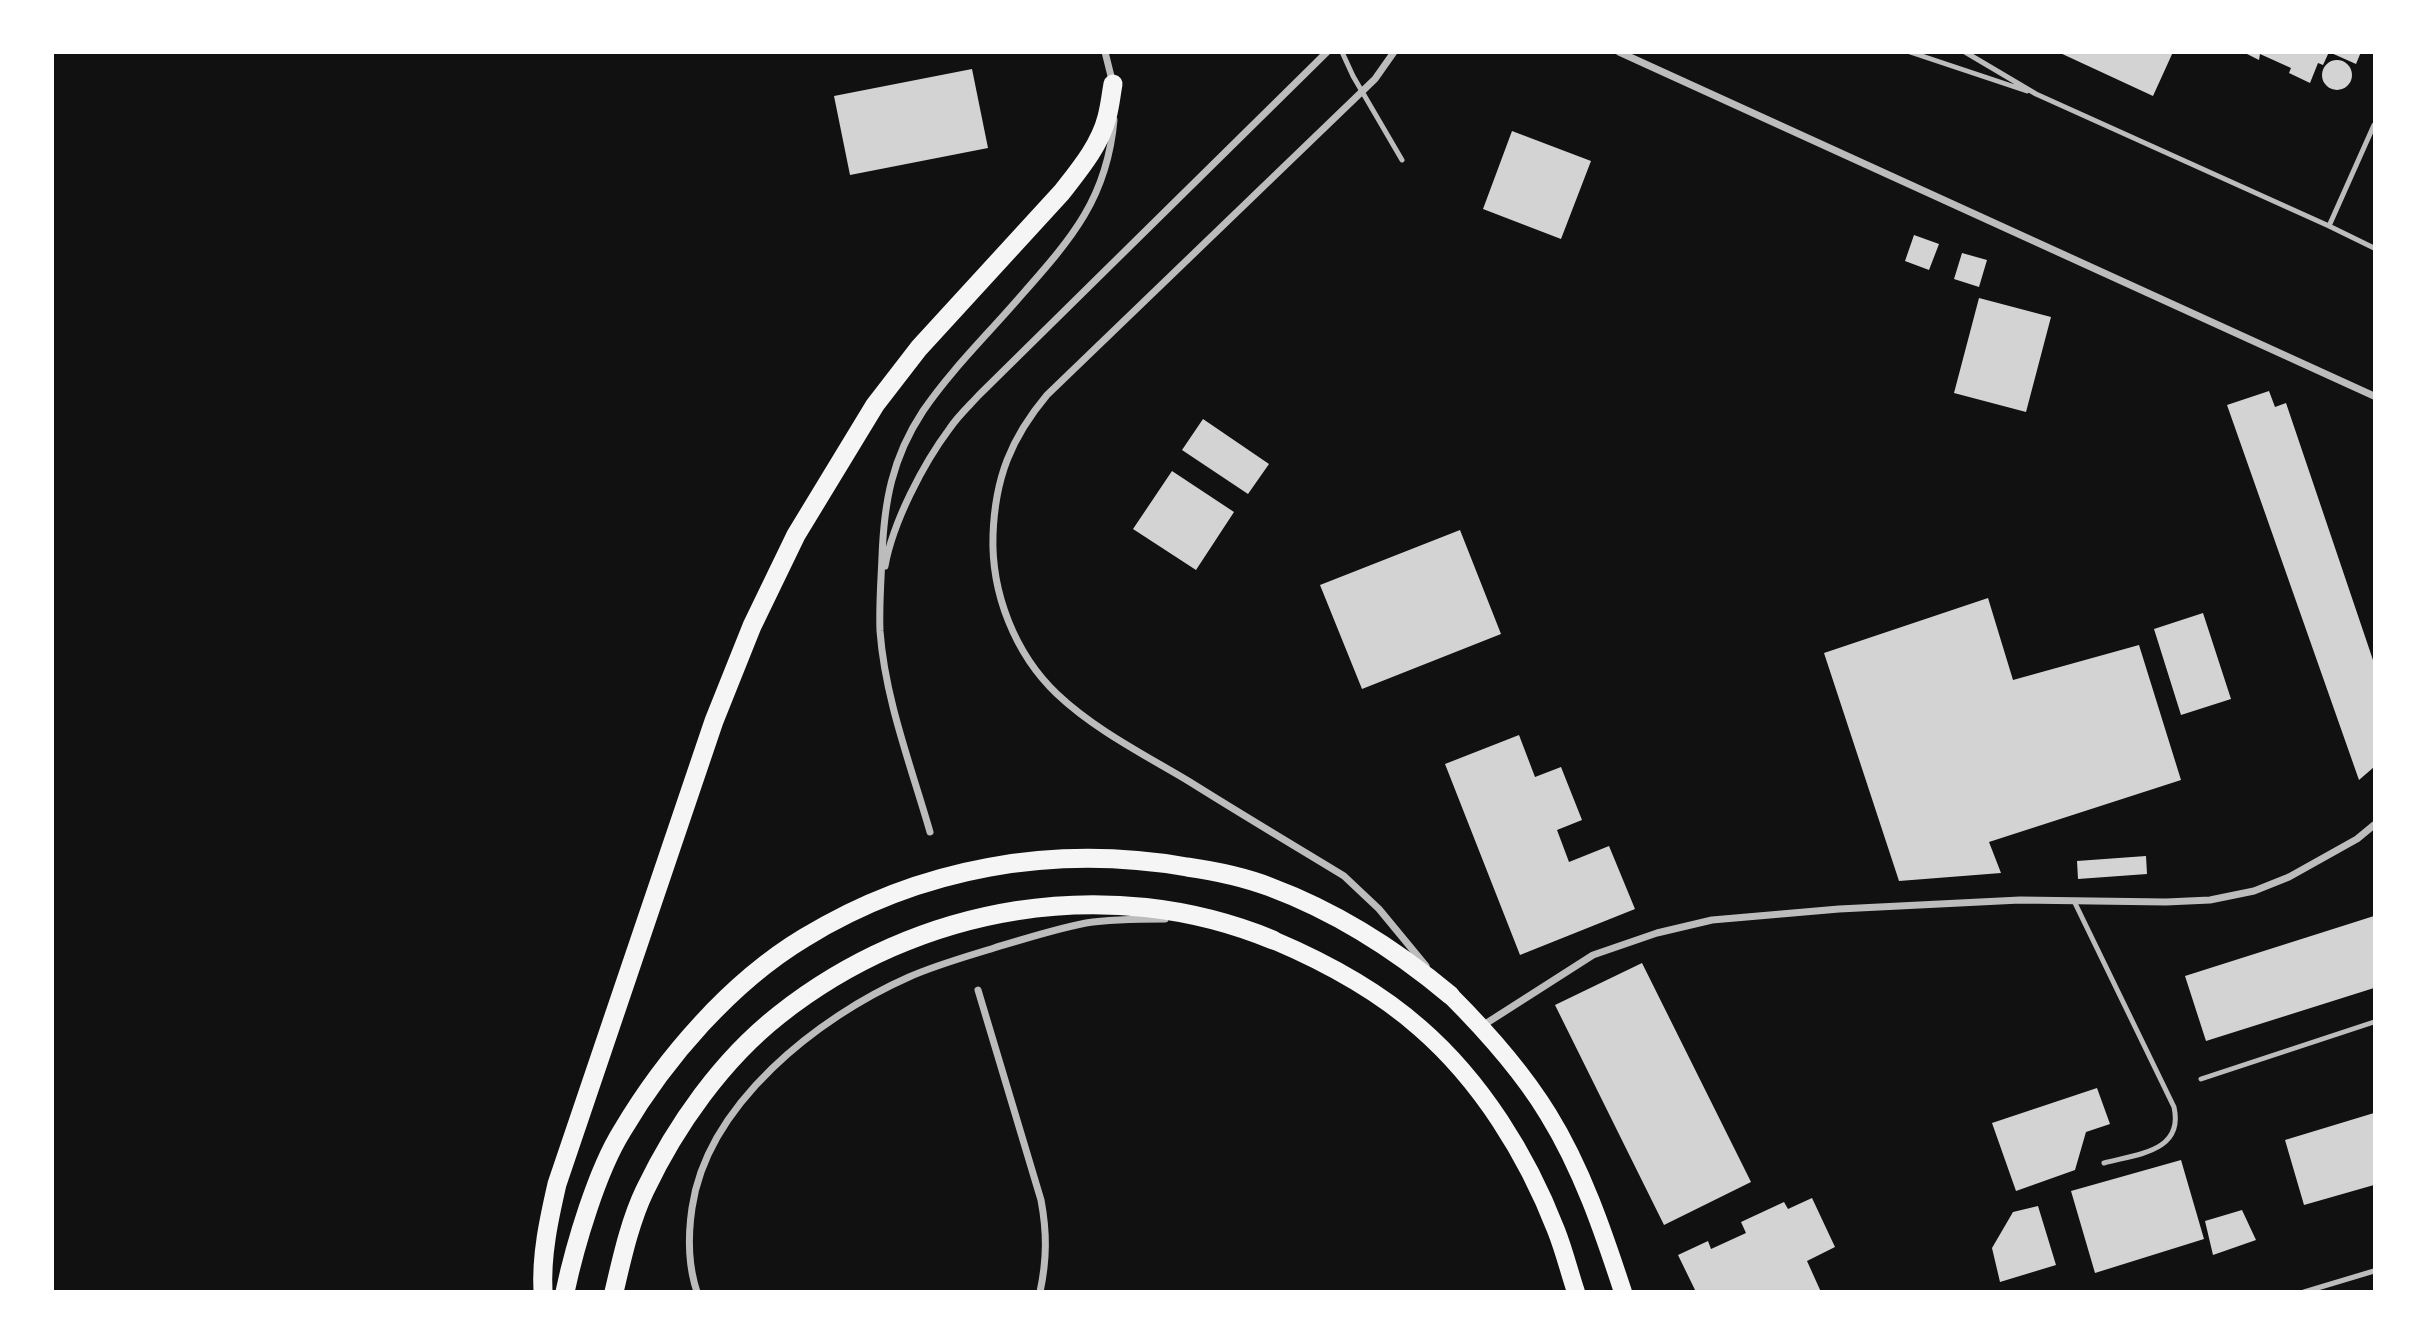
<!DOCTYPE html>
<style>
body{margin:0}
#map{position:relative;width:2427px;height:1344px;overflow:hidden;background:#111;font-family:"Roboto Serif",serif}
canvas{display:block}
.frame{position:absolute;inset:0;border:54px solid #fff;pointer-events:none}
</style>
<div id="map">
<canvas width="2427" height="1344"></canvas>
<div class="frame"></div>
</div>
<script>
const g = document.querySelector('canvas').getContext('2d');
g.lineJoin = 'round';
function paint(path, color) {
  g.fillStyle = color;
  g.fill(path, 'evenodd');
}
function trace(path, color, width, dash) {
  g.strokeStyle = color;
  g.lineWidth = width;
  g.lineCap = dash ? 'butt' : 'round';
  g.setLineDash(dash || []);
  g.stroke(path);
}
paint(new Path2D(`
 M2058,52H2173L2153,96Z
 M2243,52H2329L2323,65L2318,63L2310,83L2289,73L2291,68L2260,54L2259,60Z
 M2329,52H2361L2356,64Z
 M2322 75a15 15 0 1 1 30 0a15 15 0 1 1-30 0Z
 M972,69L988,148L850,175L834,96Z
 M1512,131L1591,161L1561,239L1483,209Z
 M1914,235L1939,244L1929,270L1905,261Z
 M1962,253L1987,260L1979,287L1954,279Z
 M1979,298L2051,317L2026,412L1954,393Z
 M2269,391L2275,407L2286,403L2374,663V767L2359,780L2227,405Z
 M1203,419L1269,464L1248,494L1182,450Z
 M1172,471L1234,512L1196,570L1133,529Z
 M1460,530L1501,634L1362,689L1320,585Z
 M1988,598L2013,680L2139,645L2181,780L1989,842L2001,873L1899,881L1824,653Z
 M2203,613L2231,699L2181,715L2154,629Z
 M1519,735L1535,777L1561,767L1582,820L1557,830L1569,862L1609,846L1635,909L1520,955L1445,764Z
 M2146,856L2147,874L2078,879L2077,861Z
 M2374,916V988L2206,1041L2185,976Z
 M1642,963L1751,1182L1664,1225L1555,1005Z
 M2097,1088L2110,1124L2086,1132L2075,1170L2016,1191L1992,1123Z
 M2374,1113V1185L2304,1205L2285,1140Z
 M2181,1160L2204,1239L2095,1273L2071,1191Z
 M1812,1198L1835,1247L1807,1261L1821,1292H1696L1678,1255L1708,1241L1711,1249L1746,1233L1741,1222L1784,1202L1788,1209Z
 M2038,1206L2056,1265L2000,1282L1992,1248L2013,1212Z
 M2242,1210L2256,1240L2213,1255L2205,1221Z`), '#d3d3d3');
trace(new Path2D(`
 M1342,52L1353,76L1402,160
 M1910,52L2027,91
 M1965,52L2036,94L2329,226L2374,248
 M2329,226L2374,125
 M2074,901L2174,1107C2184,1152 2137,1154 2104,1163
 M2201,1079L2374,1022
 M2304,1292L2374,1271`), '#bcbcbc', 5);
trace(new Path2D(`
 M1105,52L1113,84
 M1394,52L1375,79L1047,395C1011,438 995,478 993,535C991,593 1015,654 1057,694C1095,730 1145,755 1190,782C1241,814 1293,845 1344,876L1379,909L1426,966
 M1619,52L2374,396
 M885,566C893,522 923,464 950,428C958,416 969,406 979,395L1327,52
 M930,832C911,766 885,699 880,631C879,606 881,581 882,557C884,502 892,458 923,411C951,370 987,335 1019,298C1070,240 1107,200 1114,120
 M978,990L1041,1200C1047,1232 1047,1259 1040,1292
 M1482,1026L1593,955L1657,933L1712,920L1839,909L2020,900L2166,902L2210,900L2254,891L2289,877L2357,839L2374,825
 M697,1292C688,1265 688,1235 692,1208C707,1104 818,1017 909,977C936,965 965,957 994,948C1024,939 1055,929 1086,923C1112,919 1139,919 1165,919`), '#bcbcbc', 7);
trace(new Path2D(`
 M1273,940C1325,962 1377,990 1420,1028C1481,1081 1527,1155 1556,1230C1564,1250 1569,1271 1576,1292
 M1450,995C1484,1029 1523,1073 1548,1114C1582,1169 1603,1231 1623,1292`), '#f5f5f5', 18);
trace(new Path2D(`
 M543,1292C541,1255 549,1219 557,1184L714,721L752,626L796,535L875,405L919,348L1062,192C1080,169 1100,145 1107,117C1110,106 1111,95 1113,84
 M565,1292C575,1245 597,1171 622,1131C665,1058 731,982 804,938C920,867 1054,844 1187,867C1215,871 1244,877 1270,887C1337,912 1395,949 1450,995
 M614,1292C622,1258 630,1221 645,1190C676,1125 722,1060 779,1015C918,905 1108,872 1273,940`), '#f5f5f5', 19);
</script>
